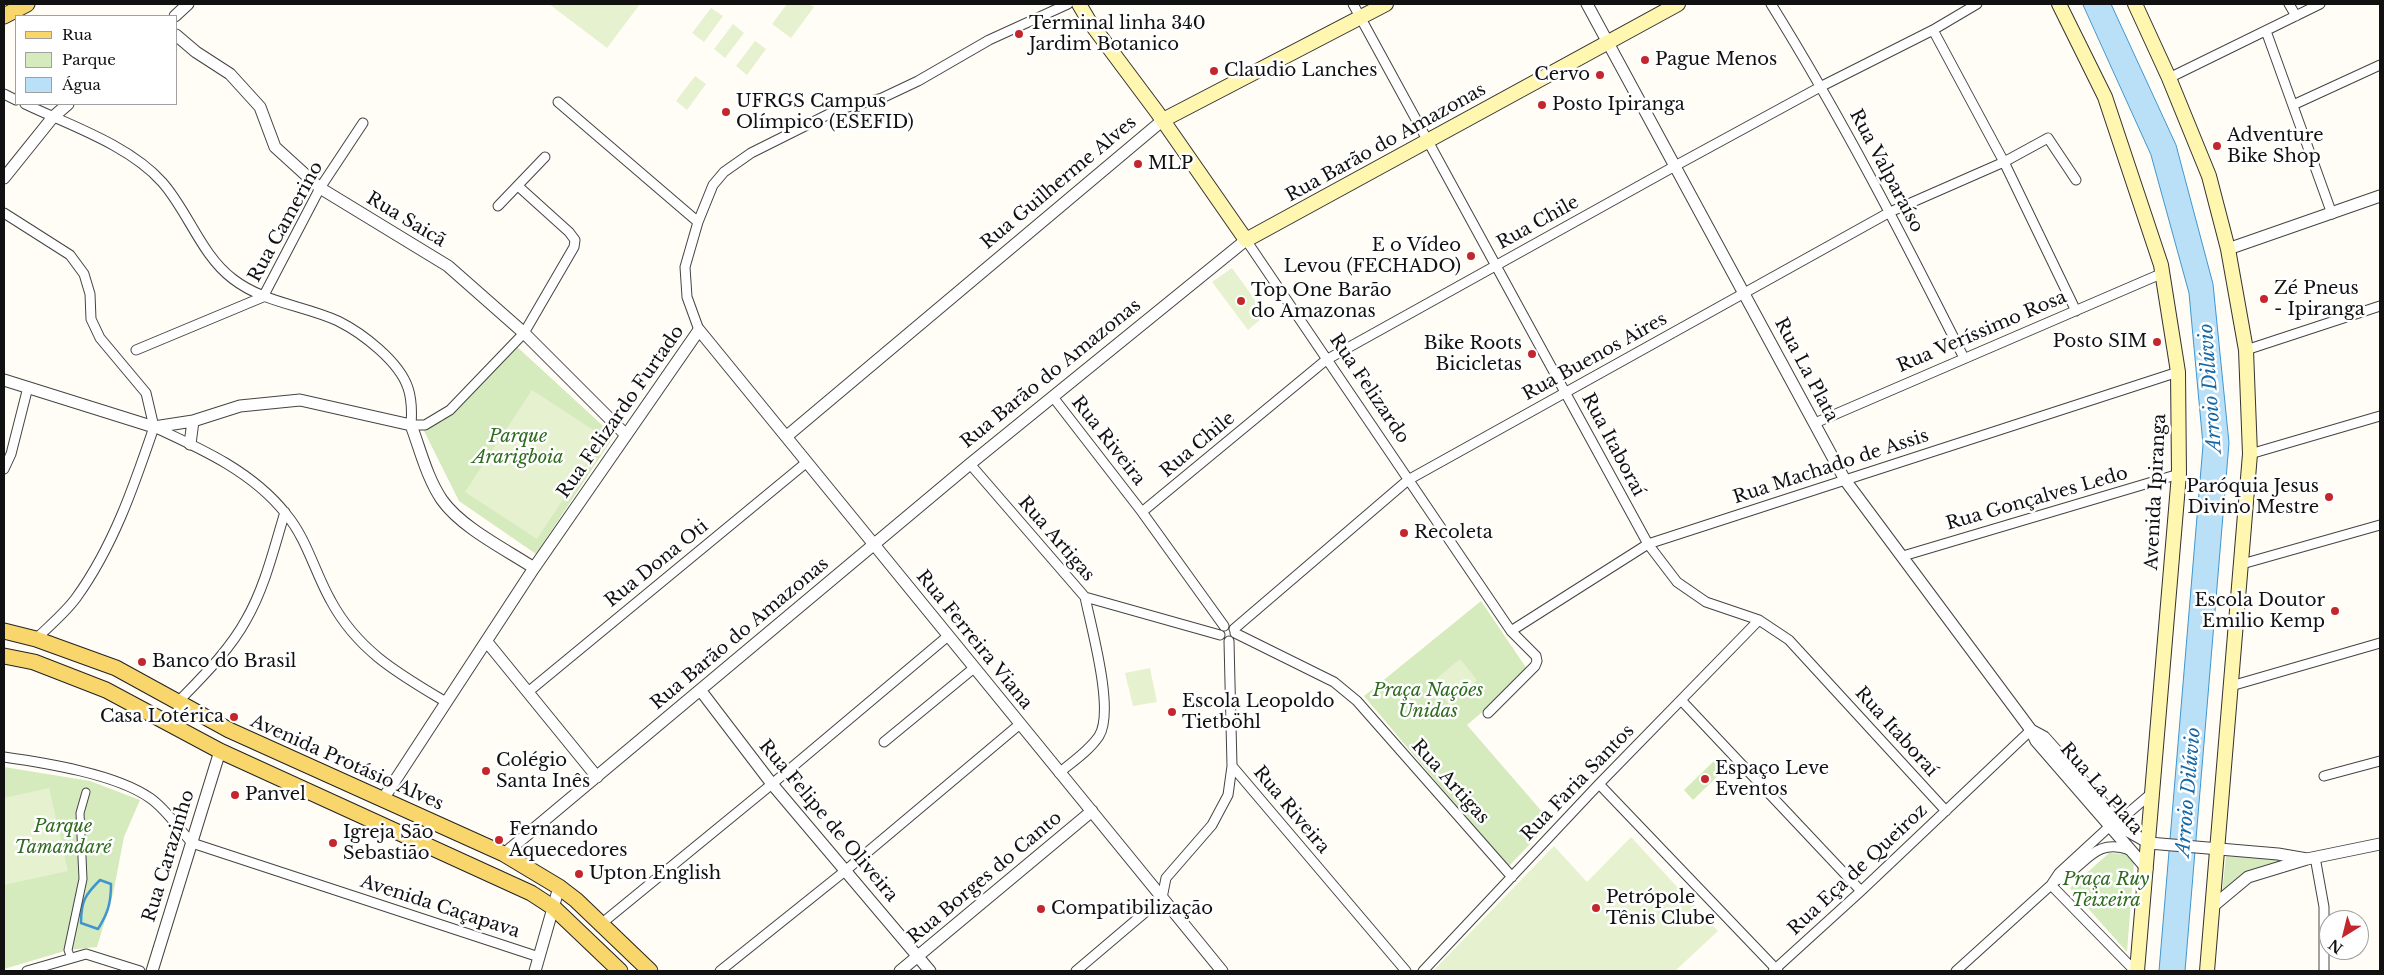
<!DOCTYPE html>
<meta charset="utf-8">
<style>
body{margin:0}
#map{position:relative;width:2384px;height:975px;overflow:hidden;background:#fffdf5;font-family:"Libre Baskerville",serif}
canvas{display:block}
.frame{position:absolute;inset:0;border:5px solid #111;pointer-events:none}
.legend{position:absolute;left:15px;top:15px;width:162px;height:90px;box-sizing:border-box;background:#fff;border:1px solid #a0a0a0;margin:0;padding:6px 9px;list-style:none;font-size:15px;color:#111}
.legend li{display:flex;align-items:center;gap:10px;height:25px}
.legend b{width:25px;border:1px solid #a0a0a0}
.north{position:absolute;left:2319px;top:910px;width:50px;height:50px;box-sizing:border-box;background:#fff;border:1px solid #a0a0a0;border-radius:50%;rotate:216deg;font-size:14px;font-weight:700;line-height:20px;text-align:center;color:#111}
.north::after{content:'';display:block;margin:auto;width:18px;height:22px;background:#c4262e;clip-path:polygon(50% 0,100% 100%,50% 72%,0 100%)}
</style>
<div id="map">
<canvas width="2384" height="975"></canvas>
<div class="frame"></div>
<ul class="legend">
<li><b style="height:6px;background:#f9d66b"></b>Rua</li>
<li><b style="height:14px;background:#d5ebbd"></b>Parque</li>
<li><b style="height:14px;background:#b9e0f7"></b>Água</li>
</ul>
<div class="north">N</div>
</div>
<script>
const g = document.querySelector('canvas').getContext('2d');
g.lineJoin = 'round';
function paint(path, color) {
  g.fillStyle = color;
  g.fill(path, 'evenodd');
}
function trace(path, color, width, dash) {
  g.strokeStyle = color;
  g.lineWidth = width;
  g.lineCap = dash ? 'butt' : 'round';
  g.setLineDash(dash || []);
  g.stroke(path);
}
function label(font, color, halo, rows, align = 'center') {
  g.font = font + ' "Libre Baskerville",serif';
  g.lineWidth = 5;
  g.setLineDash([]);
  g.textBaseline = 'middle';
  g.strokeStyle = halo;
  g.fillStyle = color;
  for (const [text, x, y, turn = 0] of rows) {
    g.save();
    g.translate(x, y);
    g.rotate((+turn || 0) * Math.PI / 180);
    g.textAlign = isNaN(turn) ? turn : align;
    if (halo) g.strokeText(text, 0, 0);
    g.fillText(text, 0, 0);
    g.restore();
  }
}
paint(new Path2D(`
 M514,344L614,436L536,554L459,501L423,429L443,421Z
 M1481,601L1529,672L1467,725L1551,822L1508,867L1364,696Z
 M1717,758L1726,768L1693,800L1684,790Z
 M4,767L90,781L140,800L124,837L113,894L97,947L68,950L4,969Z
 M2109,853L2125,854L2134,863L2127,952L2070,888Z
 M2226,856L2290,859L2249,870L2222,893Z`), '#d5ebbd');
paint(new Path2D(`
 M549,4H640L607,48Z
 M787,4H809L814,7L791,38L772,24Z
 M711,8L723,16L704,42L692,33Z
 M733,24L744,33L725,58L714,49Z
 M755,41L766,49L747,75L736,66Z
 M695,76L706,84L687,110L676,101Z
 M1232,268L1266,315L1248,330L1212,282Z
 M532,390L604,437L537,539L465,492Z
 M1460,659L1477,680L1449,704L1431,683Z
 M1150,668L1157,702L1133,706L1125,673Z
 M49,788L68,871L4,885V798Z
 M1631,837L1718,931L1675,971H1433L1554,846L1587,882Z`), '#e6f2cf');
const water = new Path2D(`
 M2083,4H2111L2176,145L2213,284L2229,443L2185,971H2159L2203,445L2189,293L2151,155Z`);
paint(water, '#b9e0f7');
trace(water, '#3f96cf', 1);
trace(new Path2D(`
 M100,880L111,884C111,903 108,913 98,929L81,923C81,901 85,895 100,880Z`), '#3f96cf', 2.5);
const pedestrian = new Path2D(`
 M71,958L68,950L83,879L80,813L86,792`);
const minor = new Path2D(`
 M1353,4L1648,544L1677,582L1706,602L1759,620L1789,640L1946,811
 M1771,4C1842,118 1903,237 1964,358
 M2289,4L2296,16
 M1933,30L2004,162L2076,311
 M2266,31L2332,214
 M2169,78L2320,4
 M4,94L16,100
 M558,102L698,222
 M25,104C69,125 129,145 162,182C188,211 201,255 233,279C264,303 303,305 338,321C362,333 399,361 408,388C412,400 412,412 411,425H425L450,410L524,333L574,247L575,240L569,232L518,186
 M2293,105L2380,65
 M498,206L545,157
 M4,213L70,255L84,274L90,294L91,319L100,338L146,393L154,427
 M1246,240L1511,631L1536,656L1537,661L1535,666L1488,713
 M699,330L687,297L685,267L698,222L713,185L724,172L751,153L837,110L882,98L918,81L989,40L1068,4
 M136,350L263,297L320,188L363,123
 M2246,350L2380,306
 M1053,397L1142,512L1224,626
 M1815,423L2163,273
 M154,427C202,449 253,472 286,514C307,539 315,573 331,601C358,651 399,674 446,702
 M2250,454L2380,416
 M970,464L1085,597L1220,635
 M4,469L11,454L28,387
 M1142,512L1326,360L1675,166L1822,86L1933,30L1977,4
 M1903,556L2179,474
 M2242,564L2380,525
 M1234,629L1408,480L1890,212L2004,162L2048,138L2076,180
 M1511,631L1648,544L2178,372
 M1235,633L1334,682L1357,701L1512,877
 M36,639C49,626 65,613 76,598C113,547 134,486 154,427
 M2231,686L2380,643
 M528,692L807,462
 M1681,700L1861,891
 M178,702C202,677 229,651 246,620C265,587 274,548 285,512
 M884,742L974,668
 M4,757C46,763 116,774 150,798C166,809 179,829 192,843L539,957
 M1232,766L1406,971
 M1059,773C1072,762 1089,751 1099,736C1115,711 1091,627 1085,597
 M2324,776L2380,761
 M1599,784L1778,971
 M2119,821L2153,792
 M2315,857L2324,907V971
 M2053,882C2086,870 2091,836 2130,850
 M2051,885L2135,971
 M601,924L772,784L948,636
 M27,971L86,954L140,971
 M720,971L845,871L1020,724
 M1076,971L1162,898L1166,878L1212,825L1228,795L1232,766L1229,641
 M1423,971L1599,784L1759,620
 M1773,971L1861,891L2031,730
 M1956,971L2051,885L2059,873L2110,826`);
const tertiary = new Path2D(`
 M1587,4L1845,480L2031,730L2036,741L2147,869
 M175,16L188,4
 M176,35L196,52L230,74L260,107L275,147L320,188L448,266L524,333L626,435
 M4,178L53,117L68,104
 M2228,249L2380,196
 M4,380L154,427L193,421L240,406L300,400L411,425C420,449 427,478 442,500C462,528 505,549 534,568
 M787,436L1163,120
 M190,444L193,421
 M487,642L597,777
 M701,691L772,784L930,971
 M2031,730L2044,737L2128,831L2149,843L2278,854L2307,859
 M383,799L534,568L699,330L1222,971
 M504,854L970,464L1246,240
 M2212,907L2248,877L2307,859L2380,844
 M152,971L220,751
 M535,971L559,887
 M900,971L1092,811`);
const secondary = new Path2D(`
 M1079,4L1089,21L1157,112L1246,240L1678,4
 M2059,4L2105,97L2161,265L2178,372L2179,474L2137,971
 M2135,4L2169,78L2209,176L2228,249L2246,350L2250,454L2207,971
 M1163,120L1386,4`);
const primary = new Path2D(`
 M4,16L27,4
 M4,631L36,639L116,668L229,730L504,854L559,887L576,900L650,971
 M4,656L34,662L106,690L220,751L531,893L554,908L620,971`);
trace(pedestrian, '#444', 9);
trace(minor, '#444', 11);
trace(tertiary, '#444', 13);
trace(secondary, '#333', 16);
trace(primary, '#222', 17);
trace(pedestrian, '#fff', 7);
trace(minor, '#fff', 9);
trace(tertiary, '#fff', 11);
trace(secondary, '#fff6b0', 14);
trace(primary, '#f9d66b', 15);
for (const [x, y, r, color] of [
 [1019,34,5,"#c4262e"],
 [1645,60,5,"#c4262e"],
 [1214,71,5,"#c4262e"],
 [1600,75,5,"#c4262e"],
 [1542,105,5,"#c4262e"],
 [726,112,5,"#c4262e"],
 [2217,146,5,"#c4262e"],
 [1138,164,5,"#c4262e"],
 [1471,256,5,"#c4262e"],
 [2264,299,5,"#c4262e"],
 [1241,301,5,"#c4262e"],
 [2157,342,5,"#c4262e"],
 [1532,354,5,"#c4262e"],
 [2329,497,5,"#c4262e"],
 [1404,533,5,"#c4262e"],
 [2335,611,5,"#c4262e"],
 [142,662,5,"#c4262e"],
 [1172,712,5,"#c4262e"],
 [234,717,5,"#c4262e"],
 [486,771,5,"#c4262e"],
 [1705,779,5,"#c4262e"],
 [235,795,5,"#c4262e"],
 [499,840,5,"#c4262e"],
 [333,843,5,"#c4262e"],
 [579,874,5,"#c4262e"],
 [1596,908,5,"#c4262e"],
 [1041,909,5,"#c4262e"]
]) {
  const dot = new Path2D();
  dot.arc(x, y, r, 0, 2 * Math.PI);
  g.fillStyle = color;
  g.fill(dot);
  trace(dot, '#fff', 2);
}
label('18px', '#111', '#fff', [
 ["Terminal linha 340",1029,24],
 ["Jardim Botanico",1029,45],
 ["Pague Menos",1655,60],
 ["Claudio Lanches",1224,71],
 ["Cervo",1590,75,"right"],
 ["UFRGS Campus",736,102],
 ["Olímpico (ESEFID)",736,123],
 ["Posto Ipiranga",1552,105],
 ["Adventure",2227,136],
 ["Bike Shop",2227,157],
 ["MLP",1148,164],
 ["E o Vídeo",1461,246,"right"],
 ["Levou (FECHADO)",1461,267,"right"],
 ["Zé Pneus",2274,289],
 ["- Ipiranga",2274,310],
 ["Top One Barão",1251,291],
 ["do Amazonas",1251,312],
 ["Posto SIM",2147,342,"right"],
 ["Bike Roots",1522,344,"right"],
 ["Bicicletas",1522,365,"right"],
 ["Paróquia Jesus",2319,487,"right"],
 ["Divino Mestre",2319,508,"right"],
 ["Recoleta",1414,533],
 ["Escola Doutor",2325,601,"right"],
 ["Emilio Kemp",2325,622,"right"],
 ["Banco do Brasil",152,662],
 ["Escola Leopoldo",1182,702],
 ["Tietböhl",1182,723],
 ["Casa Lotérica",224,717,"right"],
 ["Colégio",496,761],
 ["Santa Inês",496,782],
 ["Espaço Leve",1715,769],
 ["Eventos",1715,790],
 ["Panvel",245,795],
 ["Fernando",509,830],
 ["Aquecedores",509,851],
 ["Igreja São",343,833],
 ["Sebastião",343,854],
 ["Upton English",589,874],
 ["Petrópole",1606,898],
 ["Tênis Clube",1606,919],
 ["Compatibilização",1051,909]
], 'left');
label('18px', '#111', '#fff', [
 ["Rua Barão do Amazonas",1386,143,-29],
 ["Rua Valparaíso",1886,171,62],
 ["Rua Guilherme Alves",1059,183,-40],
 ["Rua Saicã",406,220,31],
 ["Rua Camerino",286,222,-61],
 ["Rua Chile",1538,223,-29],
 ["Rua Veríssimo Rosa",1982,332,-23],
 ["Rua Buenos Aires",1595,357,-29],
 ["Rua La Plata",1806,370,62],
 ["Rua Barão do Amazonas",1051,374,-39],
 ["Rua Felizardo",1369,389,56],
 ["Rua Felizardo Furtado",621,412,-55],
 ["Rua Riveira",1108,441,52],
 ["Rua Chile",1198,445,-40],
 ["Rua Itaboraí",1613,445,62],
 ["Rua Machado de Assis",1831,467,-18],
 ["Avenida Ipiranga",2156,492,-87],
 ["Rua Gonçalves Ledo",2037,499,-16],
 ["Rua Artigas",1056,539,49],
 ["Rua Dona Oti",657,564,-39],
 ["Rua Barão do Amazonas",740,634,-40],
 ["Rua Ferreira Viana",974,640,51],
 ["Rua Itaboraí",1896,732,48],
 ["Avenida Protásio Alves",347,763,24],
 ["Rua Artigas",1450,782,48],
 ["Rua Faria Santos",1578,783,-46],
 ["Rua La Plata",2101,789,49],
 ["Rua Riveira",1291,810,50],
 ["Rua Felipe de Oliveira",828,821,50],
 ["Rua Carazinho",169,856,-73],
 ["Rua Eça de Queiroz",1858,870,-43],
 ["Rua Borges do Canto",985,878,-40],
 ["Avenida Caçapava",440,907,18]
]);
label('italic 18px', '#2f6b1f', '#fff', [
 ["Parque",518,437],
 ["Ararigboia",518,458],
 ["Praça Nações",1428,691],
 ["Unidas",1428,712],
 ["Parque",63,827],
 ["Tamandaré",63,848],
 ["Praça Ruy",2106,880],
 ["Teixeira",2106,901]
]);
label('italic 19px', '#1768a6', '#fff', [
 ["Arroio Dilúvio",2211,388,-94],
 ["Arroio Dilúvio",2189,792,-85]
]);
</script>
